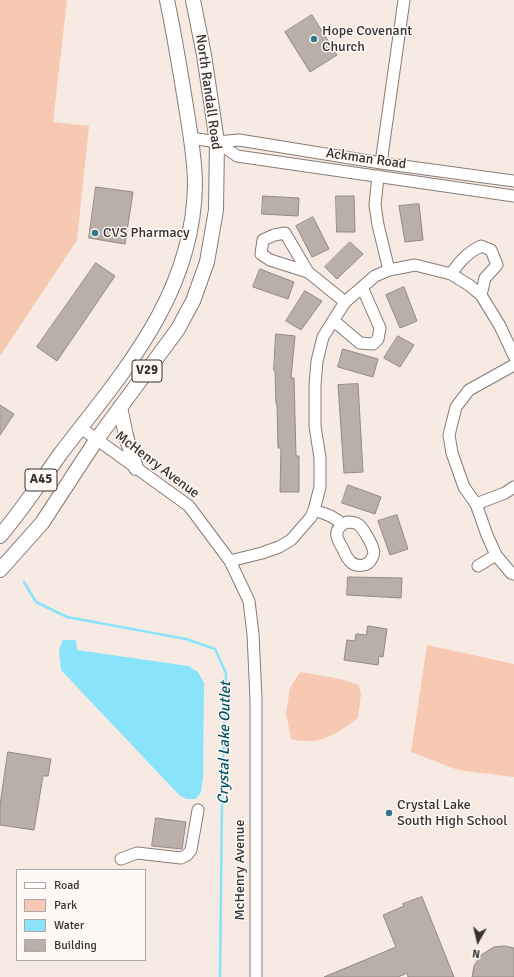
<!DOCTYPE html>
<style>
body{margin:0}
#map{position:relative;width:514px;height:977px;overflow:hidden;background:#f6eae3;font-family:Signika,sans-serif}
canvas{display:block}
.legend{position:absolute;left:16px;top:869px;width:130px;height:92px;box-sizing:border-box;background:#fef9f6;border:1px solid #aea9a7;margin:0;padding:5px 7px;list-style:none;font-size:12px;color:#373230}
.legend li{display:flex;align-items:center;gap:8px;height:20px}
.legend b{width:20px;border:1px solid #aea9a7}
.north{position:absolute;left:458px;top:921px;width:40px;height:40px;-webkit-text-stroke:3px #fef9f6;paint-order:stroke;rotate:188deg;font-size:11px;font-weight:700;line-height:16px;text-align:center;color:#373230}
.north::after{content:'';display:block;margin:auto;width:14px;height:18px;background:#373230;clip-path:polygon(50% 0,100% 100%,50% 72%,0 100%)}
</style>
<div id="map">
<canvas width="514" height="977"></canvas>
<ul class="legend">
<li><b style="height:5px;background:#fff"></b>Road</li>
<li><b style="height:11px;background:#f7c9b2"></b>Park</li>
<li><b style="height:11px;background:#88e3fb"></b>Water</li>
<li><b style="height:11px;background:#baaea8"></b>Building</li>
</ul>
<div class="north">N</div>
</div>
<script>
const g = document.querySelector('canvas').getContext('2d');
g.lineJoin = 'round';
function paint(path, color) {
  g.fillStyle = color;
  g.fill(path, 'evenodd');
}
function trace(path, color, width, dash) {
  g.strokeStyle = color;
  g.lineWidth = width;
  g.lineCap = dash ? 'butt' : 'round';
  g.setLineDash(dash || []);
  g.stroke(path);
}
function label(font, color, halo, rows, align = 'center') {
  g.font = font + ' Signika,sans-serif';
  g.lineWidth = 3;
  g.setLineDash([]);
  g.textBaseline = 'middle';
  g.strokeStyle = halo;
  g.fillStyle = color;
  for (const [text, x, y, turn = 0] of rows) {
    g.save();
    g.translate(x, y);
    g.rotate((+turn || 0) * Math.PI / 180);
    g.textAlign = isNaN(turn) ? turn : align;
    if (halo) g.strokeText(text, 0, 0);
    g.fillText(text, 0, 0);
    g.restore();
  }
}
paint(new Path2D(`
 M0,0H67L53,122L89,126L77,240L0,356Z
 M427,645L514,664V777L458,770L411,752Z
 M300,672L341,679L359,685L361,694L358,718C343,729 326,742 307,741C302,741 296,740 291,739L286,713L290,688Z`), '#f7c9b2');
paint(new Path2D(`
 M63,640H76L77,650L188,666L198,672L204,683L203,777L201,792L196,799H187L180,796L61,670L59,650Z`), '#88e3fb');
trace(new Path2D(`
 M24,582L36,602L67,617L186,639L215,649L226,673L222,800L220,977`), '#88e3fb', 2.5);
const building = new Path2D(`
 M312,15L337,55L310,72L285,32Z
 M96,187L133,192L125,244L89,238Z
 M263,196L299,198L298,216L262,214Z
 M336,196H354L355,232H337Z
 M419,204L423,240L405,242L399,206Z
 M313,217L329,249L312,257L296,226Z
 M350,242L363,254L337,279L325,267Z
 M96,263L115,276L57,361L37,347Z
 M260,269L294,282L288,299L253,287Z
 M404,287L417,321L400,328L386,295Z
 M305,291L322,301L301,330L286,321Z
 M276,334L295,336L291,378H294L296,456H299V492H280L281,448H278L277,404H276L275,370H274Z
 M398,336L414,345L400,367L384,358Z
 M343,349L378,359L373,377L338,367Z
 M358,384L363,472L344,473L338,385Z
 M0,405L14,414L0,435Z
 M348,485L381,497L375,514L342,503Z
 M397,515L408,549L390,555L378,521Z
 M348,577L402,578L401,598L347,595Z
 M368,626L387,629L383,657L379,656L378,665L344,660L347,640L355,641L356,634L366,635Z
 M8,752L51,759L48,776H43L34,830L0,825V806Z
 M156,818L186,822L182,849L152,846Z
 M422,897L454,977H408L407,973L398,977H324L396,947L383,915L404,906L403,904Z
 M505,946L514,948V977H472L474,966L481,955L494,947Z`);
paint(building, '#baaea8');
trace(building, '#948883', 1);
const minor = new Path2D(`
 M191,138L217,142L239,140L381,163L514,181
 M217,142L237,156L514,196
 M381,163L404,0
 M378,176L375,205L378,225L389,270
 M285,233L308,272L270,260L261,254L263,240L274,235Z
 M308,272L345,302
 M451,274C460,261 467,253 481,246L491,250L497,265L485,278L481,295
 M334,321L360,343L373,344L378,339L380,328L362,287
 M514,365L469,390L456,407L449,435L452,453L464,487L476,504L487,535L496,555L511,573L514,574
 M81,428L189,506L230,561L249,601L253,634L256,699V977
 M476,504L505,493L514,487
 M314,510C325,514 334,516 342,524
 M347,522C352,522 355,522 359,525C363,528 372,544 373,549C374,551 374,555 372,558C368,567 355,568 349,560C346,557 345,553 343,549C336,538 332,529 347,522Z
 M230,561L262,553L279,547L291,540L311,517L314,510L320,487V458L315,426V385L317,361L323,337L345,302L375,276L389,270L415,265L451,274L469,285L481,295L500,326L514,356
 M478,566L496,555
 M121,859L137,853L181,858L187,855L191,850L198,810`);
const major = new Path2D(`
 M120,407L126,436L136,468
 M0,536C22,510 41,481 61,453C124,371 193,295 195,185C195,161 191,137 187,113C181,75 175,38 167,0
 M0,570L42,523L97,439L178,329L193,301L207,262L216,210L217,142L204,55L193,0`);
trace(minor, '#877c76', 13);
trace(major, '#877c76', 16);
trace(minor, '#fff', 11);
trace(major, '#fff', 14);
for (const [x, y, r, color] of [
 [314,39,4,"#347787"],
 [95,233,4,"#347787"],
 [389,813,4,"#347787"]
]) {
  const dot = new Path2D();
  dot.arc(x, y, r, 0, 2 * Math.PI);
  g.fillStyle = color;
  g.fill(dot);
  trace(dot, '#fef9f6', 1.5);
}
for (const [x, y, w] of [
 [147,371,30],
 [41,480,32]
]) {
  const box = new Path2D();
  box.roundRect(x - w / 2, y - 11, w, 22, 3);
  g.fillStyle = '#fef9f6';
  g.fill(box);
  trace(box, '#373230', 1);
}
label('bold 13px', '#373230', null, [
 ["V29",147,371],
 ["A45",41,480]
]);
label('14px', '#373230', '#fef9f6', [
 ["Hope Covenant",322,31],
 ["Church",322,47],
 ["CVS Pharmacy",103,233],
 ["Crystal Lake",397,805],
 ["South High School",397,821]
], 'left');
label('14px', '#373230', '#fef9f6', [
 ["North Randall Road",208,92,82],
 ["Ackman Road",366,159,8],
 ["McHenry Avenue",157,465,37],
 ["McHenry Avenue",240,870,-90]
]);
label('italic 15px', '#005363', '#fef9f6', [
 ["Crystal Lake Outlet",225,743,-89]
]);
</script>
